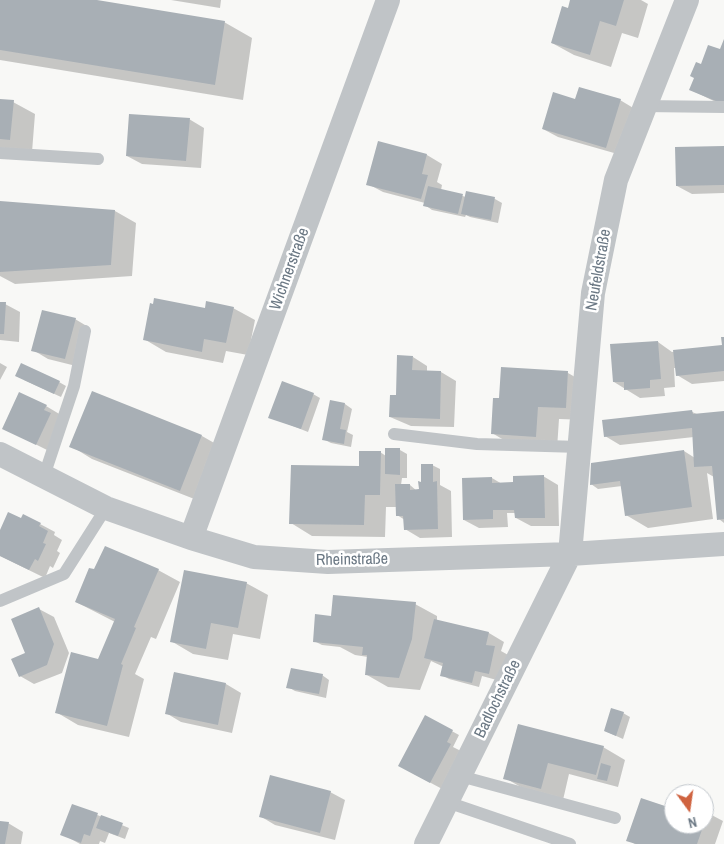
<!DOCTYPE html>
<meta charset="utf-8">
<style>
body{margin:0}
#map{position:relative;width:724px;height:844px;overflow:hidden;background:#f8f8f6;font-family:"Archivo Narrow",sans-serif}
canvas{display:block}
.north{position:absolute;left:664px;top:784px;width:50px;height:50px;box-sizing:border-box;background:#fff;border:1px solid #c4c9ce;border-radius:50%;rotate:166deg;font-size:14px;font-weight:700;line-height:20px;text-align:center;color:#6b7884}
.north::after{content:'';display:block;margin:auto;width:18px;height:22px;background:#cf6340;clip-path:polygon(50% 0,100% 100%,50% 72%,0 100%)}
</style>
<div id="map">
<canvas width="724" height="844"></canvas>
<div class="north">N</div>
</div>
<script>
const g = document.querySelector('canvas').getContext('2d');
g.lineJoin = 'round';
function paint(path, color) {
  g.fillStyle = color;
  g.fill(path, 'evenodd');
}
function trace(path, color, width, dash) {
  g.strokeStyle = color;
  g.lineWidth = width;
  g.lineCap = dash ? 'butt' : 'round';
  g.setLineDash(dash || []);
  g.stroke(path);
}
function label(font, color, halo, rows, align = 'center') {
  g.font = font + ' "Archivo Narrow",sans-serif';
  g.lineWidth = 5;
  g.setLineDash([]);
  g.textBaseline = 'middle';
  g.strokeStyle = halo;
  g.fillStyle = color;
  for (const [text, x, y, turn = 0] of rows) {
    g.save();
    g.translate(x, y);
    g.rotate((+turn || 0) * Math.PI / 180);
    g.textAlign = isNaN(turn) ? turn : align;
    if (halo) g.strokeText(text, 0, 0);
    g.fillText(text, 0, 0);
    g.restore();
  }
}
paint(new Path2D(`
 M0,0H89L224,22L252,38L243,100L0,60Z
 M171,0H221L220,8Z
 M572,0H641L648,4L638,38L622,33L611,67L574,55L552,43Z
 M724,42V106L691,90L701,65L720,51Z
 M0,100L13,102L35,114L32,152L0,149Z
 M620,100L635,109L621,155L558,137L543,129Z
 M189,119L204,128L201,168L142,164L127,156Z
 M379,142L427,155L442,164L437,182L442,185L441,190L466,197L467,193L495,199L502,203L498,223L470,217L466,215L465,217L432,210L425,205V203L383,192L368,184Z
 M724,147V193L692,194L677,186Z
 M0,202L115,211L136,223L132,276L15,284L0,276Z
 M0,303L5,304L20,312L19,342L0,340Z
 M233,308L255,320L248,355L226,351L223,363L166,352L144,339L206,309Z
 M75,319L90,328L80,367L48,359L33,350Z
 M724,338V381L692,384L677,375L676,368H674L675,387L664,388L665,396L640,398L614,382L658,342L672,352L723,347Z
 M413,357L427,366V372H441L456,381L454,427L411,426L390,417Z
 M0,363L7,367L0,380Z
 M568,373L589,385L587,420L559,419L557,449L514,446L492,433L500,399Z
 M24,380L59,382L66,386L61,397Z
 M313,394L320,398L308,432L270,417Z
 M331,402L345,404L352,409L347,432L353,435L351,447L331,443L323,439Z
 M46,406L61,415L51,452L3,428Z
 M692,412L697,414L724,413V523L719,519L714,477L707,473L713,519L648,528L626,515L622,486L598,489L591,484L684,451L695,458L694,437L620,445L605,436Z
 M202,436L223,448L202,502L92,459L71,446Z
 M400,450L407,454V478H402L401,485H410L417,491H420L432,465L440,469V485L451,491L452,537L420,538L405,529V520L397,515V507H386L385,537L312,536L291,523L380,452L386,456Z
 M543,476L558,485L559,526H531L516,518V513H507L508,527L479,528L464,520L492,478L502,484L515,483Z
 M22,520L40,524L55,532L54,535L62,540L57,551L60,553L53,568L50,566L45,578L0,556V533Z
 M158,570L180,582L156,639L151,637L135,674L144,679L129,737L78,725L56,712L99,660L115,622L76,602Z
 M246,583L268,595L260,639L233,634L228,660L193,654L171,641Z
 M415,604L437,616V621L489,633L504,642L501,651L510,656L504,682L482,676L479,687L449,679L442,675L444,667L431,661L420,690L388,687L367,675L368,657L355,655L340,647L322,645L314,641L333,617Z
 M39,609L54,617L69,653L62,673L34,684L20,676Z
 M174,673L226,684L241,693L232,733L181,722L166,713Z
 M322,675L329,680L326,698L295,691L288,687Z
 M623,713L630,717L623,739L605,731Z
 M426,717L459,735L453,747L465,753L446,791L414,774Z
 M518,725L603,747L625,760L618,787L569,774L563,800L526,790L505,778Z
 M330,792L345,800L335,840L275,825L260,816Z
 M73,805L129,828L125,839L109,833L105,843L100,841L99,844H80L62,834Z
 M674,810V824H704V811L723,821L715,844H635L628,840Z
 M0,822L8,823L23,832L21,844H0Z`), '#0003');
paint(new Path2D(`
 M0,0H97L225,21L215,85L0,50Z
 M570,0H624L616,26L600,21L590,55L551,43L562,6L568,8Z
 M724,39V101L723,104L689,90L694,78L690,76L696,62L701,64L708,45L720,49Z
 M579,87L621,99L606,148L542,129L553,92L575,99Z
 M0,99L14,100L10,140L0,139Z
 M129,114L190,118L186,161L126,156Z
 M378,141L427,154L422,174L428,175L421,199L366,185Z
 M724,146V185L676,186L675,147Z
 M428,186L463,194L458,214L423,206Z
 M466,191L495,197L491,220L461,214Z
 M0,201L115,210L111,265L0,272Z
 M154,298L205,308L206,301L234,307L226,343L204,339L202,352L143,340L150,303L153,304Z
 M0,302H6L4,334H0Z
 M42,310L76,318L65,359L31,351Z
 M721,337H724V371L676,376L673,350L722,345Z
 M658,341L661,379L650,380V388L624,390V382H613L610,344Z
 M397,355L413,356L412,370L441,371L440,419L389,417L390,395H396Z
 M21,363L60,381L54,394L15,376Z
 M501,367L568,371L566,408L538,407L536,437L491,434L493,398H499Z
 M282,381L314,393L301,429L268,418Z
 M92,391L202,435L180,491L69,447Z
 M19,392L47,405L44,410L51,413L36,445L2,429Z
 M330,400L345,403L340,429L346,430L344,444L322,440Z
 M692,410L693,414L724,411V519L717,520L712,466L694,467L692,428L604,437L602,420Z
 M385,448H400V475L385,474Z
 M684,450L692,507L625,516L620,481L590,485L591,463Z
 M359,451H381L380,495H365L364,525L289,524L291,465L359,466Z
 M421,464H433V482L437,481L438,529L404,530L403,516H396L395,484H410V490L419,489L418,481L421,482Z
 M544,475L545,518H515L514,510H493V519L463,520L462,478L492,477V483L513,482V476Z
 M8,512L21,518L23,514L41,523L39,526L48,531L43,543L46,544L38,561L35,559L29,570L0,556V530Z
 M105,546L159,569L134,627L136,628L121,664L123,665L107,726L55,713L71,652L98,659L115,619L75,602L89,568L94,569Z
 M184,570L247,582L238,628L211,623L206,649L170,642Z
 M333,595L416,602L412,639L399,678L365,675L367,655H362L363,647L313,642L315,614L331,616Z
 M39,607L54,644L47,665L19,677L11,659L25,653L11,619Z
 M434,619L489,632L486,645L495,646L489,674L475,671L472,683L440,676L443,663L424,658Z
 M291,668L323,674L319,694L286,688Z
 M174,672L226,683L218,725L165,714Z
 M611,708L624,712L616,736L604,731Z
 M425,715L453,730L447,742L451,744L430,783L398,766Z
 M518,724L604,746L596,775L548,763L541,789L503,779Z
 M601,763L611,766L607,781L597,779Z
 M270,775L331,791L320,833L259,817Z
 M641,798L674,809V824H704L697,844H636L626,841Z
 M72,804L98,813L90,836L84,834L81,843L60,835Z
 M704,810L708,811L704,823Z
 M101,815L123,823L118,836L96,828Z
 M0,821L9,822L5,844H0Z`), '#a8afb5');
trace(new Path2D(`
 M643,106L724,107
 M0,153L98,159
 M394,434L477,444L580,447
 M44,476L74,386L85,331
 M0,601L64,574L106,508
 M460,776L615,818
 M447,802L570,844`), '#c0c4c7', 12);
trace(new Path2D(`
 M0,454L106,508L191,538L254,557L328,562L570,554L724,544
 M191,538L388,0
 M426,844L570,554L593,293L616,180L687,0`), '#c0c4c7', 24);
label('16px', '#6b7884', '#fff', [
 ["Wichnerstraße",290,269,-70],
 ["Neufeldstraße",599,270,-80],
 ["Rheinstraße",352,560,-1],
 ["Badlochstraße",498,699,-64]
]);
</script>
